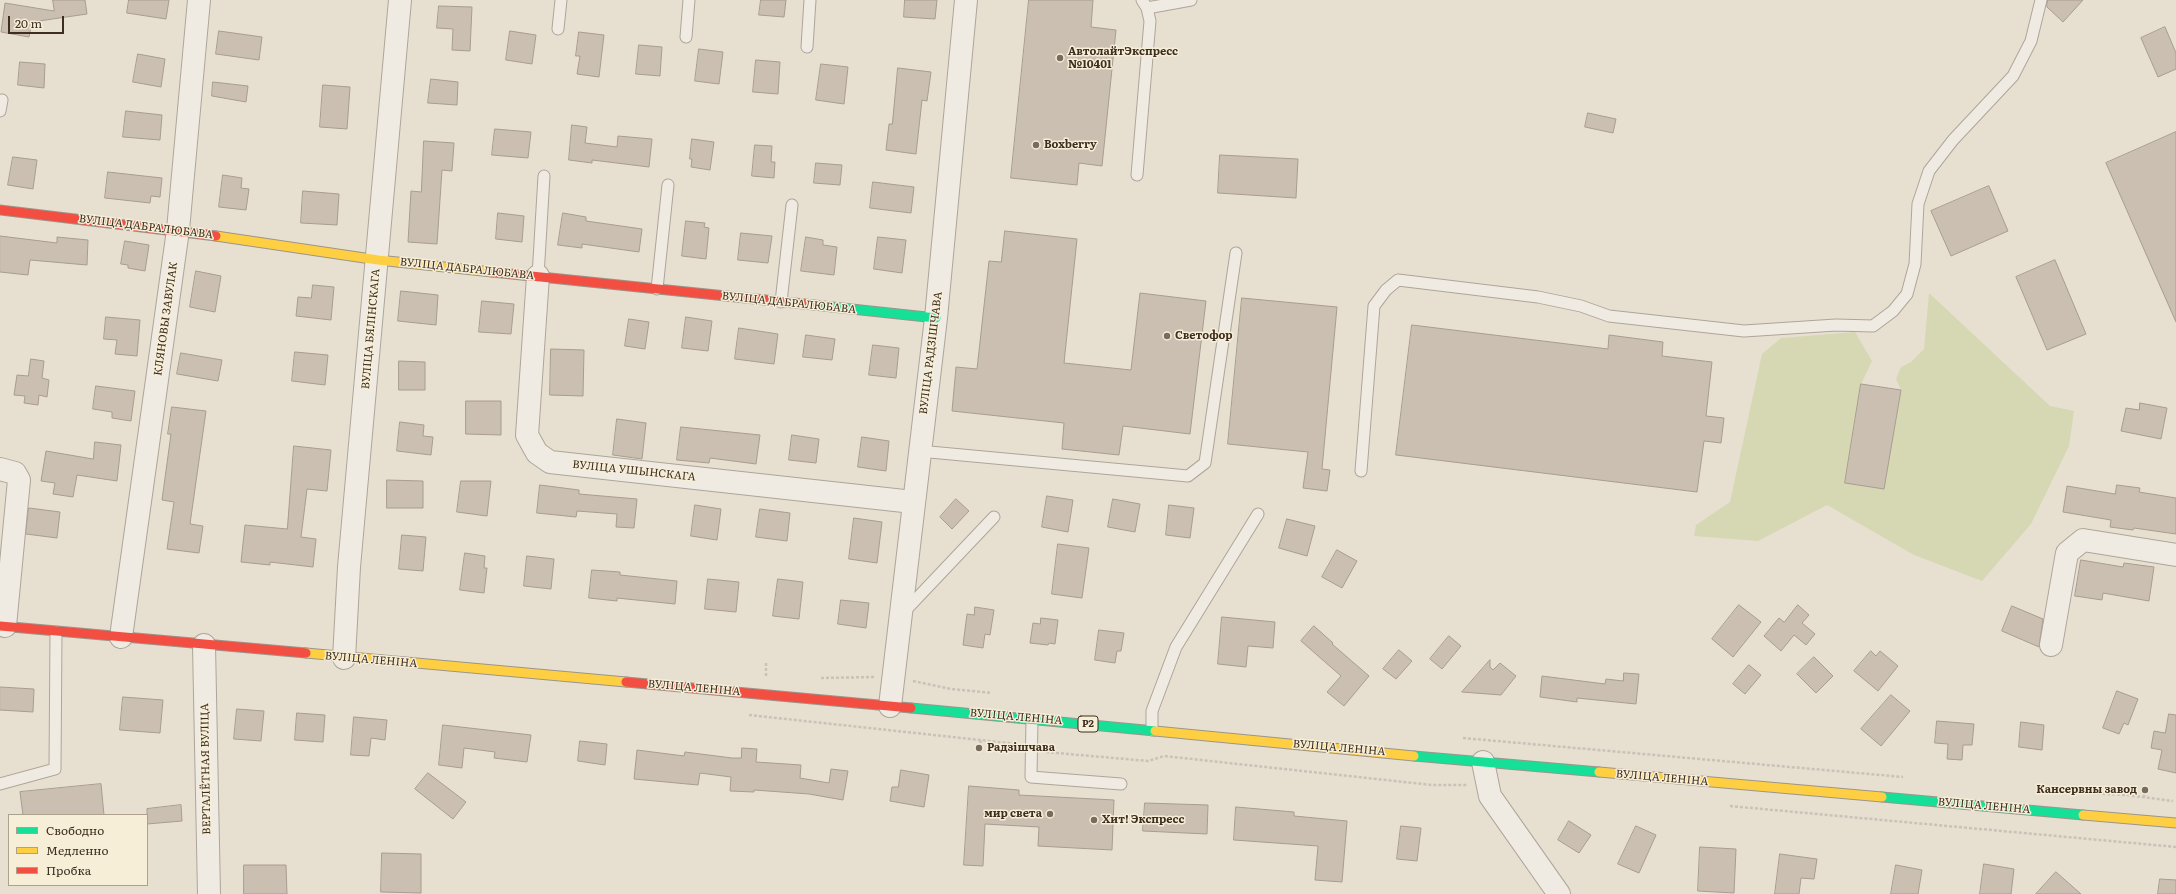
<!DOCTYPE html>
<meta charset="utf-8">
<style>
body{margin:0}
#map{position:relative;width:2176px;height:894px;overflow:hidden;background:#e7e0d1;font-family:Literata,serif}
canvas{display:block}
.legend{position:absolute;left:8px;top:814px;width:140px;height:72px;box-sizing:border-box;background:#f7eed8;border:1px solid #ada18e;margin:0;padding:5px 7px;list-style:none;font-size:12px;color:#3d2e20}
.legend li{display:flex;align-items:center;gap:8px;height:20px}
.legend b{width:20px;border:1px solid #ada18e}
.scale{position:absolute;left:8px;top:16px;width:56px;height:18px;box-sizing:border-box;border:2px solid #3d2e20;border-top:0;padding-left:5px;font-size:12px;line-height:14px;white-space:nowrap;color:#3d2e20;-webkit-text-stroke:3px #f7eed8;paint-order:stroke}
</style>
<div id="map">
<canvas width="2176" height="894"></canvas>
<ul class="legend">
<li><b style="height:5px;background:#16e098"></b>Свободно</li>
<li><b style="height:5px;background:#ffcf43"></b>Медленно</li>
<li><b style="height:5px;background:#f24e42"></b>Пробка</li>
</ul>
<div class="scale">20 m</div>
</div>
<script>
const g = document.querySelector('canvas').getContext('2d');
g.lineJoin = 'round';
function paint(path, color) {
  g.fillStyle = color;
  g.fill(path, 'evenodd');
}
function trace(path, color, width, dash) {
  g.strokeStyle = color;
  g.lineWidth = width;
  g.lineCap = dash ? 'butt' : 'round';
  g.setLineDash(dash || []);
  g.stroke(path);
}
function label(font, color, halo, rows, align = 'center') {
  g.font = font + ' Literata,serif';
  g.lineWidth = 3;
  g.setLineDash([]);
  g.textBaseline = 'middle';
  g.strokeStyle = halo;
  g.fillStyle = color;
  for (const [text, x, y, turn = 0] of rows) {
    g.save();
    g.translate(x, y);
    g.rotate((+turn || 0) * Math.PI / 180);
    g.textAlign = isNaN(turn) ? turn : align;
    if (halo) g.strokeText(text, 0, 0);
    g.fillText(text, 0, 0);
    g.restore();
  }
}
paint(new Path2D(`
 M1929,293L2050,406L2074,411L2069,446L2031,524L1982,581L1914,555L1827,505L1758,541L1694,536L1696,525L1730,502L1762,354L1781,338L1855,332L1872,361L1861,384L1845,483L1884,489L1901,390L1896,379L1901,367L1911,362L1924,349Z`), '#d6d7b3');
const building = new Path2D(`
 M53,0H85L87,14L32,22L29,37L1,32L5,3L54,11Z
 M129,0H169L166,19L127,13Z
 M761,0H786L784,17L759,15Z
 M905,0H937L935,19L904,17Z
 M1029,0H1093L1091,27L1116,30L1102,166L1079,163L1077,185L1011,178Z
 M2048,0H2083L2063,22L2047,7Z
 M439,6L472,7L470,51L452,50L453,29L437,28Z
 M2165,27L2176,53V69L2158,77L2141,38Z
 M219,31L262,37L259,60L216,54Z
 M510,31L536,35L532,64L506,60Z
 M579,32L604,35L599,77L577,74L580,56H576Z
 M639,45L662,47L660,76L636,74Z
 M699,49L723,52L719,84L695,81Z
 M138,54L165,59L161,87L133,82Z
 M756,60L780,62L778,94L753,92Z
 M20,62L45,64L44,88L18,85Z
 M821,64L848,67L844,104L816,100Z
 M898,68L931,72L927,101L922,100L916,154L886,150L889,124H892Z
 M431,79L458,82L457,105L428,103Z
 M213,82L248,86L246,102L212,96Z
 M323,85L350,87L347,129L320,127Z
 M126,111L162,115L160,140L123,137Z
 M1588,113L1616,119L1613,133L1585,127Z
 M572,125L587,127L585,143L617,147L618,136L652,139L649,167L592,160V163L569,160Z
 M495,129L531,132L528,158L492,155Z
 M2176,132V322L2106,163Z
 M692,139L714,142L710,170L691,167L692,159H690Z
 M424,141L454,143L452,171L442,170L437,244L408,242L411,191L421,192Z
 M755,145L772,146L771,162H775L774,178L752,176Z
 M1220,155L1298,159L1296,198L1218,193Z
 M13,157L37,160L33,189L8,185Z
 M816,163L842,165L840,185L814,183Z
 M108,172L162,178L160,197L151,196L150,203L105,198Z
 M223,175L242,178L241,188L249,189L246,210L219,207Z
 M873,182L914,187L911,213L870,208Z
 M1989,186L2008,231L1951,256L1931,211Z
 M303,191L339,194L337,225L301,223Z
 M498,213L524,216L522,242L496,239Z
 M563,213L586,217V221L642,229L639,252L582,244V248L558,245Z
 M686,221L705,223L704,227L709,228L706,259L682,256Z
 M1005,231L1077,239L1064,363L1131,370L1140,293L1206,301L1190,434L1123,426L1119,455L1062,449L1064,423L952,411L956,367L977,369L989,261L1001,262Z
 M741,233L772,236L768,263L738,260Z
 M0,236L57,243V237L88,240L87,265L30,260L28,275L0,272Z
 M806,237L823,240V245L837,247L834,275L801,271Z
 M878,237L906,240L902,273L874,269Z
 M125,241L149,245L145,271L128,268V265L121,264Z
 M2055,260L2086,334L2047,350L2016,277Z
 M196,271L221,276L215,312L190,307Z
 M313,285L334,287L331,320L296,316L298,297L311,298Z
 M401,291L438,295L436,325L398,321Z
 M1242,298L1337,307L1322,469L1330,470L1327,491L1303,488L1308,452L1228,444Z
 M482,301L514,304L511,334L479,332Z
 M106,317L140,320L137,356L115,354L117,340L104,339Z
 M686,317L712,321L708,351L682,348Z
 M629,319L649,322L645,349L625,346Z
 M1412,325L1608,349L1609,335L1663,342L1662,356L1712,362L1706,416L1724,418L1721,443L1704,441L1697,492L1396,455Z
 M739,328L778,334L774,364L735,359Z
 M806,335L835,339L832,360L803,357Z
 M873,345L899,348L896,378L869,375Z
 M551,349L584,350L583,396L550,395Z
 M295,352L328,355L325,385L292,381Z
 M181,353L222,360L218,381L177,374Z
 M31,359L44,361L42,378L49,380L47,397L39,395L38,405L24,403L25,396L14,395L17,375L28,376Z
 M399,361L425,362V390H399Z
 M1861,384L1901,390L1884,489L1845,483Z
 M96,386L135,391L131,421L112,418V412L93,409Z
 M466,401H501V435L466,434Z
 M2140,403L2167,408L2161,439L2121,431L2126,408L2139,410Z
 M172,407L206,411L190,524L203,526L199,553L167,549L174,502L162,500L171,434H168Z
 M617,419L646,423L642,459L613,455Z
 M400,422L424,425L423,436L433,437L431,455L397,451Z
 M681,427L760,435L756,464L710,458L709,463L677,460Z
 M792,435L819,439L816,463L789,460Z
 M862,437L889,441L886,471L858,467Z
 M95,442L121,445L117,481L77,475L73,497L53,494L55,483L41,481L46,451L93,459Z
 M294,446L331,450L327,491L307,489L301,537L316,539L313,567L270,562V565L241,562L245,525L287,529Z
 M387,480L423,481V508H387Z
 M461,481H491L487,516L457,512Z
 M540,485L579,490V494L637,499L634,528L616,527L617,514L577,511L576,517L537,513Z
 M2117,485L2140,488L2139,492L2176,498V534L2134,528L2133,530L2110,527L2111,520L2063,512L2067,486L2115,494Z
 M1047,496L1073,500L1068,532L1042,527Z
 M956,499L969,511L952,529L940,517Z
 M1113,499L1140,504L1135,532L1108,527Z
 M695,505L721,509L717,540L691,536Z
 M1169,505L1194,508L1190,538L1166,535Z
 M29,508L60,512L57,538L26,534Z
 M760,509L790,513L787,541L756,537Z
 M854,518L882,522L877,563L849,559Z
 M1287,519L1315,526L1307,556L1279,548Z
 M402,535L426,537L423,571L399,569Z
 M1058,544L1089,548L1082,598L1052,594Z
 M1337,550L1357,561L1342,588L1322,577Z
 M465,553L485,556L484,568H487L484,593L460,590Z
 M527,556L554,559L551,589L524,586Z
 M2081,560L2123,567L2124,563L2154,567L2149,601L2103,593L2102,600L2075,596Z
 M592,570L620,572V575L677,581L675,604L617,598V601L589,598Z
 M708,579L739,582L736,612L705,609Z
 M778,579L803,582L799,619L773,616Z
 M841,600L869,603L866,628L838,624Z
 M1739,605L1761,622L1733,657L1712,639Z
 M1798,605L1809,615L1802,623L1815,634L1806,645L1794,635L1781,651L1764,636L1779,618L1784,622Z
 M2012,606L2043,619L2039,647L2002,631Z
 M975,607L994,610L990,635L985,634L983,648L963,645L967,614L974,615Z
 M1222,617L1275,622L1273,648L1248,646L1246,667L1218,664Z
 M1041,618L1058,620L1055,644L1049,643L1048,645L1030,643L1033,623L1040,624Z
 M1314,626L1333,643L1332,644L1369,676L1344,706L1327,692L1341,676L1301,641Z
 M1099,630L1124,633L1121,651H1117L1115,663L1095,660Z
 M1449,636L1461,646L1442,669L1430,659Z
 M1399,650L1412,661L1396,679L1383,669Z
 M1871,651L1876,656L1880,651L1898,666L1878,691L1854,671Z
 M1814,657L1833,676L1816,693L1797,674Z
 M1490,660V667L1493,670L1500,663L1516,676L1501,695L1462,692Z
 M1749,665L1761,675L1745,694L1733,684Z
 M1624,673L1639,674L1636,704L1577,698V702L1540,697L1542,676L1605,684L1606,679L1623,681Z
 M0,687L34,689L33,712L0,710Z
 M2117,691L2138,699L2128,725L2124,723L2119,734L2103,728Z
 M1891,695L1910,711L1881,746L1861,729Z
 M123,697L163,700L160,733L120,730Z
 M237,709L264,711L261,741L234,739Z
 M297,713L325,715L323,742L295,740Z
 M2169,714L2176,715V773L2158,769L2162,750L2151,748L2154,731L2165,733Z
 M354,717L387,720L385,740L371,738L369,756L351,755Z
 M1937,721L1974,724L1972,745H1963L1962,760L1947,759L1948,744L1935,743Z
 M2021,722L2044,725L2042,750L2019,747Z
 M443,725L531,735L527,762L494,758L495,752L464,748L462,768L439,765Z
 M580,741L607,744L605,765L578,761Z
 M742,748L757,749L756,762L801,765L800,778L829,783L831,769L848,771L843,800L809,794L754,790V792L730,791L731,777L700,773L698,785L634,779L637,750L684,756L685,752L732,758H741Z
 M901,770L929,775L924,807L890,801L892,787H898Z
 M428,773L466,802L453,819L415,789Z
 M101,784L104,815H23L20,792Z
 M969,786L1019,790V795L1114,800L1112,850L1038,846L1039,827L985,824L983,866L964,865Z
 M1145,803L1208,805L1207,834L1143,831Z
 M181,805L182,821L147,824V809Z
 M1236,807L1294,812V816L1347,821L1342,882L1315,880L1318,846L1234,840Z
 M1569,821L1591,835L1579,853L1558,840Z
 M1401,826L1421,828L1417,861L1397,859Z
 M1636,826L1656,835L1639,873L1618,864Z
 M1700,847L1736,849L1734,893L1698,891Z
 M382,853L421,854V893L381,892Z
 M1780,854L1817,859L1814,879L1801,878L1799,894H1775Z
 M1984,864L2014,869L2011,894H1980Z
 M244,865H286L287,894H244Z
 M1896,865L1922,870L1918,894H1891Z
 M2056,872L2081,894H2036Z
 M2160,879L2176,880V894H2158Z`);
paint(building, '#cbbfb2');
trace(building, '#a89c90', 1);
const lane = new Path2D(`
 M1147,8L1191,0
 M558,29L561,0
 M686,37L689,0
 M807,47L810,0
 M0,111L2,100
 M1137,175L1150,21L1147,8L1142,0
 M538,276L544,176
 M657,289L668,185
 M781,302L792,205
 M919,451L1188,476L1205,463L1236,253
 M1361,471L1374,306L1386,290L1398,280L1538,297L1581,306L1609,316L1744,331L1836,325L1873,326L1893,311L1907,294L1915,264L1918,204L1929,171L1953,140L2013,76L2031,41L2041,0
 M903,613L994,517
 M1032,719L1031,777L1121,784
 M1152,730V711L1176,647L1258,514
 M0,784L55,769L56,632`);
const street = new Path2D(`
 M538,276L527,435L537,453L550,462L913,502
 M0,469L15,473L19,480L5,626
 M121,637L178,230L199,0
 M204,645L209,894
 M2051,645L2067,553L2083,540L2176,555
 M344,658L349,567L400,0
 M890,706L936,318L966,0
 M1483,762L1490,796L1559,894`);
const fast = new Path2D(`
 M814,305L936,318
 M911,708L1155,731
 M1414,756L1599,772
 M1882,797L2083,815`);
const slow = new Path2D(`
 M216,236L378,260L492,272
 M306,653L626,682
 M1155,731L1414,756
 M1599,772L1882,797
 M2083,815L2176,823`);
const jam = new Path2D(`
 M0,210L216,236
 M492,272L814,305
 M0,626L306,653
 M626,682L911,708`);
trace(lane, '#ada599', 13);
trace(street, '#ada599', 24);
trace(fast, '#9c958a', 11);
trace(slow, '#9c958a', 11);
trace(jam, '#9c958a', 11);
trace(new Path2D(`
 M766,676V663
 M821,678L874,677
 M913,681L951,689L992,693
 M749,715L1017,744
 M1463,738L1903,777
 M979,748L981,739
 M1046,752L1148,761L1164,756L1432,785H1468
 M2087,793L2127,795L2173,801
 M2144,797L2145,790
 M1730,806L2176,847`), '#c8c2b9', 2.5, [3, 2]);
trace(lane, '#efebe3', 11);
trace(street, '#efebe3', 22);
trace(fast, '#16e098', 9);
trace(slow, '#ffcf43', 9);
trace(jam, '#f24e42', 9);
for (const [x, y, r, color] of [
 [1060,58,4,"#786c5e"],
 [1036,145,4,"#786c5e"],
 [1167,336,4,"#786c5e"],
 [979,748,4,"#786c5e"],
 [2145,790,4,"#786c5e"],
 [1050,814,4,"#786c5e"],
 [1094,820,4,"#786c5e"]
]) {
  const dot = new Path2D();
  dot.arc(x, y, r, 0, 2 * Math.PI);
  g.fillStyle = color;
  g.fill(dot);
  trace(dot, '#f7eed8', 1.5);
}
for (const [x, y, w] of [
 [1088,724,20]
]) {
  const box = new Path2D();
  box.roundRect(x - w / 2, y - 8, w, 16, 3);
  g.fillStyle = '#f7eed8';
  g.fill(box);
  trace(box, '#3d2e20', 1);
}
label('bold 10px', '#3d2e20', null, [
 ["Р2",1088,724]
]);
label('bold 11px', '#3d2e20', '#f7eed8', [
 ["АвтолайтЭкспресс",1068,52],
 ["№10401",1068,65],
 ["Boxberry",1044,145],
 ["Светофор",1175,336],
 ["Радзішчава",987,748],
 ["Кансервны завод",2137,790,"right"],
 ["мир света",1042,814,"right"],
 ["Хит! Экспресс",1102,820]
], 'left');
label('11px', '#3d2e20', '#f7eed8', [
 ["ВУЛІЦА ДАБРАЛЮБАВА",146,227,7],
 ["ВУЛІЦА ДАБРАЛЮБАВА",467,269,6],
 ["ВУЛІЦА ДАБРАЛЮБАВА",789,303,6],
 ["КЛЯНОВЫ ЗАВУЛАК",166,319,-82],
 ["ВУЛІЦА БЯЛІНСКАГА",371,329,-85],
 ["ВУЛІЦА РАДЗІШЧАВА",931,353,-83],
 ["ВУЛІЦА УШЫНСКАГА",634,471,6],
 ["ВУЛІЦА ЛЕНІНА",371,660,5],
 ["ВУЛІЦА ЛЕНІНА",694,688,5],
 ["ВУЛІЦА ЛЕНІНА",1016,717,5],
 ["ВУЛІЦА ЛЕНІНА",1339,748,5],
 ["ВЕРТАЛЁТНАЯ ВУЛІЦА",206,769,-91],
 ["ВУЛІЦА ЛЕНІНА",1662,778,5],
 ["ВУЛІЦА ЛЕНІНА",1984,806,5]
]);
</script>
